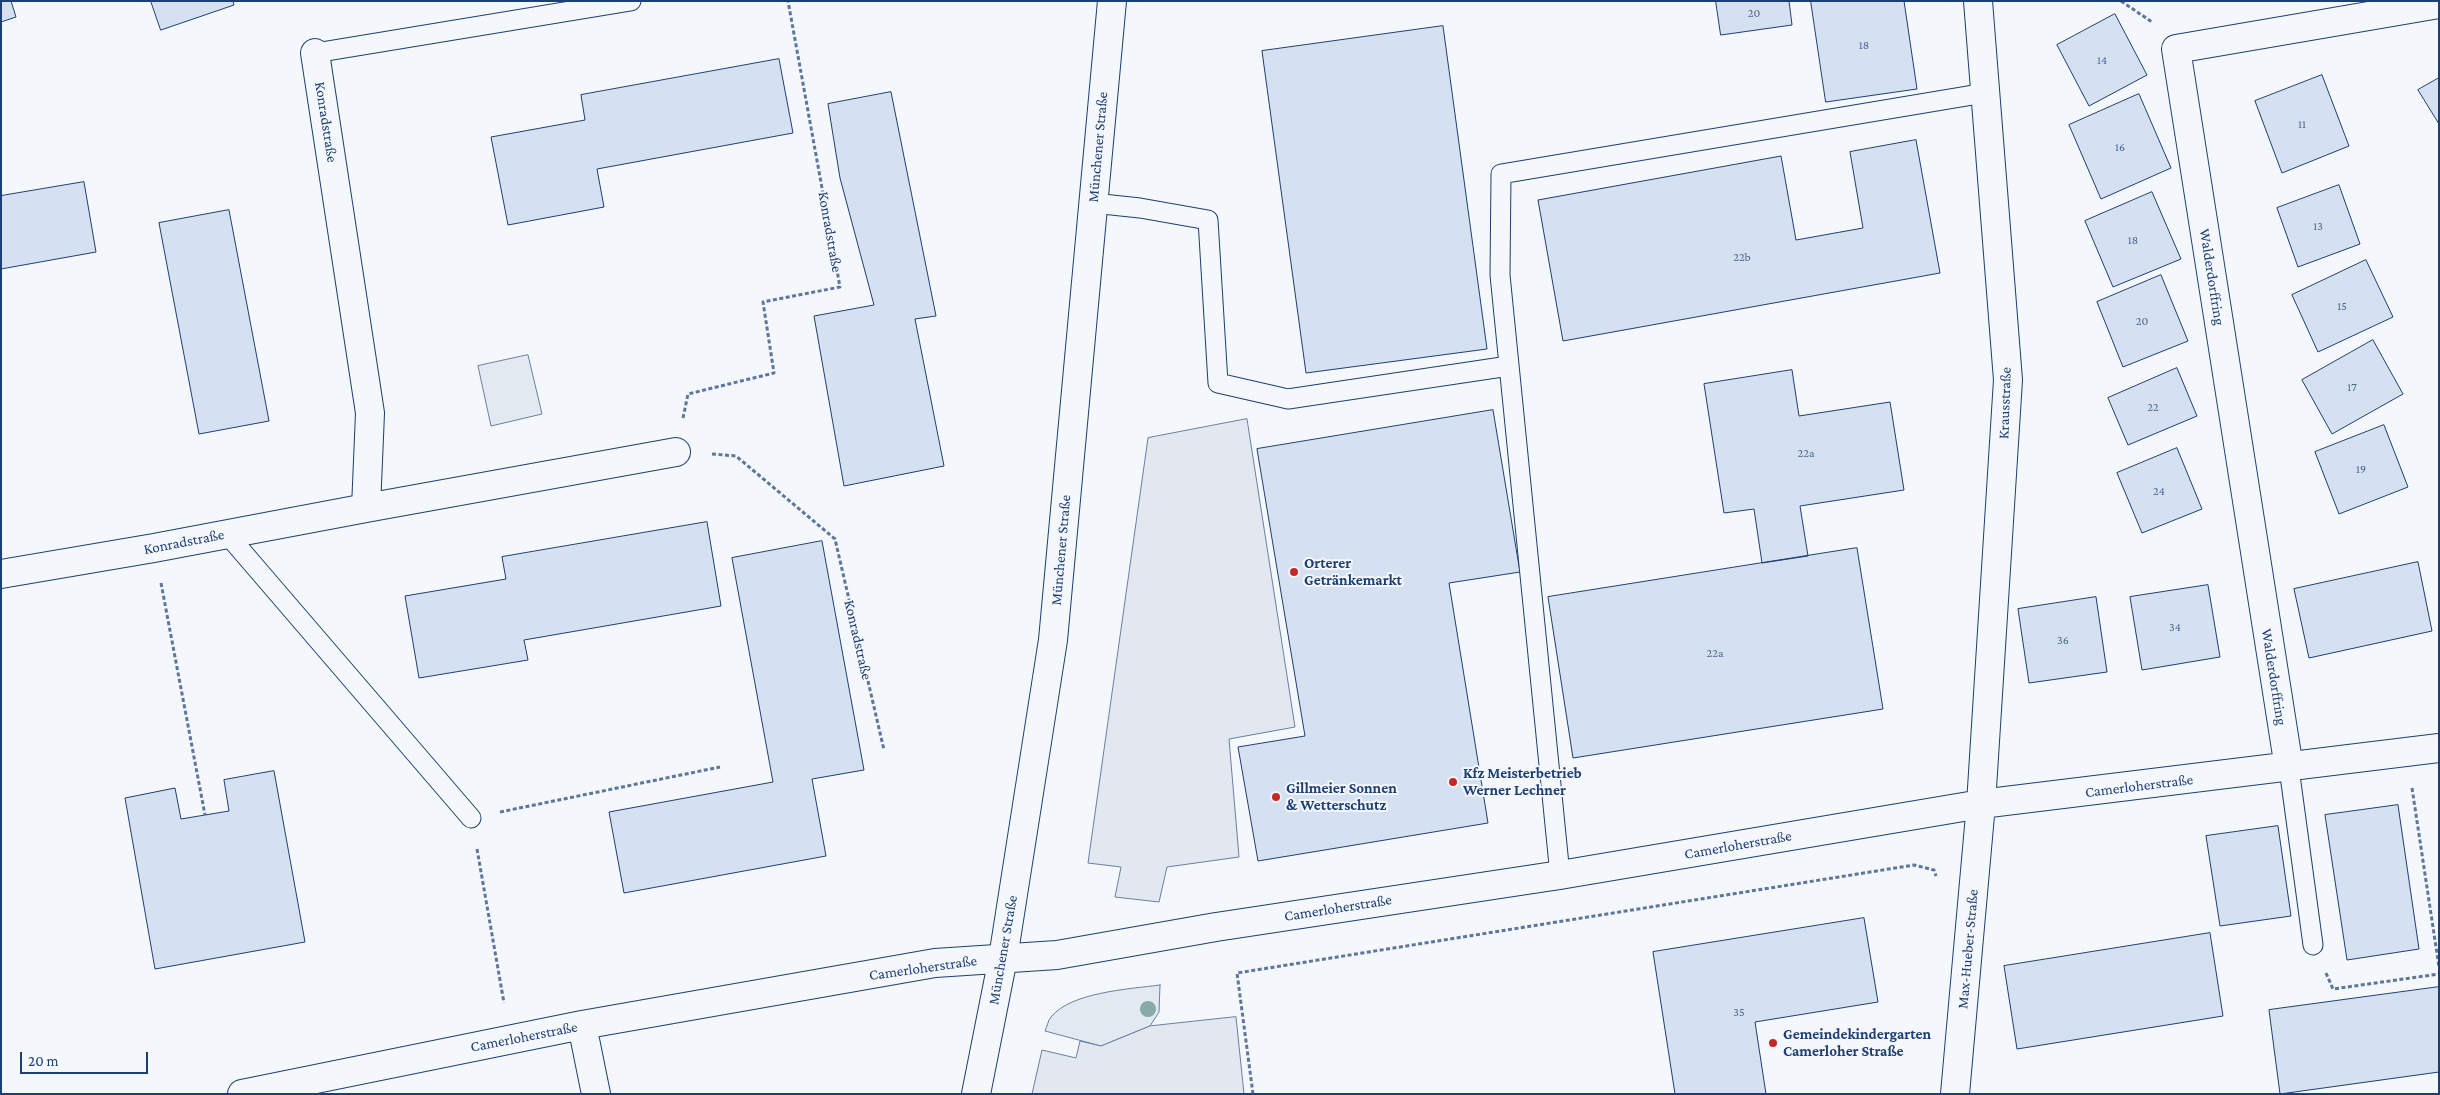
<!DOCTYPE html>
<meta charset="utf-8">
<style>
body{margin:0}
#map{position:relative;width:2440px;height:1095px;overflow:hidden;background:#f4f7fb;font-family:"Crimson Pro",serif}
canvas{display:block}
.frame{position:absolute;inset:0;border:2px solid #1d3f73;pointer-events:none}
.scale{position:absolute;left:20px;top:1052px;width:128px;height:22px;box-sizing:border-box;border:2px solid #1d3f73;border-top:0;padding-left:6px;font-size:15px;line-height:18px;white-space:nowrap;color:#1d3f73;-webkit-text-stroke:4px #f4f7fb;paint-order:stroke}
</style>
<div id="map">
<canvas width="2440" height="1095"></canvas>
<div class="frame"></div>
<div class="scale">20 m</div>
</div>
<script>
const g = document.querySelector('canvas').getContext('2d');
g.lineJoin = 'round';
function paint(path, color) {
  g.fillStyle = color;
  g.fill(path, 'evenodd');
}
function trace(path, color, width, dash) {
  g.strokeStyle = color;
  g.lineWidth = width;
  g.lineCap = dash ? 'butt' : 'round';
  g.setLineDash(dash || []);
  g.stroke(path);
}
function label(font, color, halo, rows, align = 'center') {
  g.font = font + ' "Crimson Pro",serif';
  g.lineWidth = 4;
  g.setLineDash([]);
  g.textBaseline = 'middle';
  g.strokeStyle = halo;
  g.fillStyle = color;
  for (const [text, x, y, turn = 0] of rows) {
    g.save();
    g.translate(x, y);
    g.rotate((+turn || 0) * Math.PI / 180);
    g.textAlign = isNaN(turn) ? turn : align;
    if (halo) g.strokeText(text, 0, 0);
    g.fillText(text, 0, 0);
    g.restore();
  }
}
const green = new Path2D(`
 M528,355L542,414L491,426L478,366Z
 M1160,985L1159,1012L1150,1026L1101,1046L1045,1031C1047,1027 1048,1020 1051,1017C1071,992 1130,989 1160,985Z`);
paint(green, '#e3e9f0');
trace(green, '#687fa3', 1);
const parking = new Path2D(`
 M1247,419L1295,727L1229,739L1239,857L1167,867L1159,902L1115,897L1121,867L1088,863L1148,438Z
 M1236,1017L1244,1094H1032L1042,1050L1076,1058L1080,1041L1101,1046L1150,1026Z`);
paint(parking, '#e3e8f0');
trace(parking, '#687fa3', 1);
const building = new Path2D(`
 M1,1H11L16,17L1,22Z
 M151,1H233L234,5L161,30Z
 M1716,1H1789L1792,25L1721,35Z
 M1811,1H1904L1917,89L1826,102Z
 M2115,14L2147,75L2089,106L2057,45Z
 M1443,26L1487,349L1306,373L1262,51Z
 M779,59L793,133L597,169L604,207L508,225L491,137L585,120L581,95Z
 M2322,75L2349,146L2282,173L2255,101Z
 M2439,78V124L2418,90Z
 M891,92L936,316L915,319L944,466L844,486L814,316L874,305L840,178L828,104Z
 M2139,94L2171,168L2101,199L2069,125Z
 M1916,140L1940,273L1563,341L1538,200L1781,156L1796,240L1863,228L1850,152Z
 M84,182L96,252L1,269V196Z
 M2339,185L2360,244L2298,267L2277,208Z
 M2152,192L2181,259L2113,287L2085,221Z
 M229,210L269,421L199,434L159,223Z
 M2366,260L2393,317L2318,352L2292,295Z
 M2161,275L2188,341L2123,367L2097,302Z
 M2373,340L2403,394L2332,434L2302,380Z
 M2177,368L2197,416L2128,445L2108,398Z
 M1792,370L1799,416L1890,402L1904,490L1800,506L1808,556L1762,563L1754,509L1724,513L1704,384Z
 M1493,410L1520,572L1449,583L1488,823L1258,861L1238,747L1305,736L1257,449Z
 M2384,425L2408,487L2339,514L2315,452Z
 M2177,448L2202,509L2142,533L2117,473Z
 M707,522L721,606L524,640L528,660L419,678L405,596L506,579L502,557Z
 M822,541L864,770L812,779L826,856L624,893L609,812L773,782L732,558Z
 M1857,548L1883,709L1573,758L1548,597Z
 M2418,562L2432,631L2309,658L2294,589Z
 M2208,585L2220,657L2142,670L2130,597Z
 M2096,597L2107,672L2029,683L2018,609Z
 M274,771L305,942L155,969L125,798L175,788L181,819L229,811L224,780Z
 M2398,805L2419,949L2347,960L2325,815Z
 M2278,826L2291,916L2220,926L2206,836Z
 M1864,918L1878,1002L1755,1022L1766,1094H1675L1653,952Z
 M2210,933L2223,1016L2017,1049L2004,966Z
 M2439,987V1072L2280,1094L2269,1010Z`);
paint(building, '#d5e0f0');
trace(building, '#1d3f73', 1);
const service = new Path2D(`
 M315,53L631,1
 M1093,203L1140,208L1208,220L1218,383L1288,399L1509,366
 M227,534L471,818
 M2289,768L2313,945
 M1560,875L1500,275L1501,174L1985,93`);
const minor = new Path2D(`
 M366,508L676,452
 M1,574L154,548L366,508L370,413L315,53
 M2289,768L2176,49L2439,4
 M582,1025L596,1094
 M242,1094L582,1025L935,963L1057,955L1216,927L1560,875L1981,804L2439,748
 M1955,1094L1981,804L2008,380L1978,1`);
const secondary = new Path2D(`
 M976,1094L1003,958L1053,640L1112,1`);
trace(service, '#1d3f73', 21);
trace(minor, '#1d3f73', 30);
trace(secondary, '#1d3f73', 30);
trace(new Path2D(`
 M2121,1L2152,22
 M683,418L688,394L774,373L763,302L840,287L788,1
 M712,454L736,456L835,539L884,750
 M161,583L205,815
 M2412,788L2439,967
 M500,812L720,767
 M477,849L504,1003
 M2326,973L2333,989L2439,974
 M1253,1094L1237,973L1914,865L1934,870L1936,876`), '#5e769c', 3, [4, 2.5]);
trace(service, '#f4f7fb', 19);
trace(minor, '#f4f7fb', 28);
trace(secondary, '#f4f7fb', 28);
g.fillStyle = '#86aba6';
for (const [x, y] of [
 [1148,1009]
]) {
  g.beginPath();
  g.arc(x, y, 8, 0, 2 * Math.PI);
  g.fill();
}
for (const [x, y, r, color] of [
 [1294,572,5,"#c62828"],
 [1453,782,5,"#c62828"],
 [1276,797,5,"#c62828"],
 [1773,1043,5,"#c62828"]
]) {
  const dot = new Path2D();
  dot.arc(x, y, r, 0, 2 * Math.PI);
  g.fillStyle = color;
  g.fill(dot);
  trace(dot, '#f4f7fb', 2);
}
label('12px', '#4b6792', null, [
 ["20",1754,13],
 ["18",1864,45],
 ["14",2102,60],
 ["11",2302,124],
 ["16",2120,147],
 ["13",2318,226],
 ["18",2133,240],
 ["22b",1742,257],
 ["15",2342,306],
 ["20",2142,321],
 ["17",2352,387],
 ["22",2153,407],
 ["22a",1806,453],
 ["19",2361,469],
 ["24",2159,491],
 ["34",2175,627],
 ["36",2063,640],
 ["22a",1715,653],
 ["35",1739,1012]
]);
label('15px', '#1d3f73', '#f4f7fb', [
 ["Konradstraße",326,122,81],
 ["Münchener Straße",1098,147,-85],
 ["Konradstraße",830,232,80],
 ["Walderdorffring",2212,277,81],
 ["Krausstraße",2005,403,-88],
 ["Konradstraße",184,542,-11],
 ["Münchener Straße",1061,550,-85],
 ["Konradstraße",858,640,77],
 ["Walderdorffring",2274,677,81],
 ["Camerloherstraße",2139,786,-7],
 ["Camerloherstraße",1738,845,-10],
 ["Camerloherstraße",1338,908,-9],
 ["Max-Hueber-Straße",1968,949,-85],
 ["Münchener Straße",1003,950,-80],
 ["Camerloherstraße",923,968,-8],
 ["Camerloherstraße",524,1037,-11]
]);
label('bold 15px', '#1d3f73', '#f4f7fb', [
 ["Orterer",1304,563],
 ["Getränkemarkt",1304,580],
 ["Kfz Meisterbetrieb",1463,773],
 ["Werner Lechner",1463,790],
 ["Gillmeier Sonnen",1286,788],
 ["& Wetterschutz",1286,805],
 ["Gemeindekindergarten",1783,1034],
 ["Camerloher Straße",1783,1051]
], 'left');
</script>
